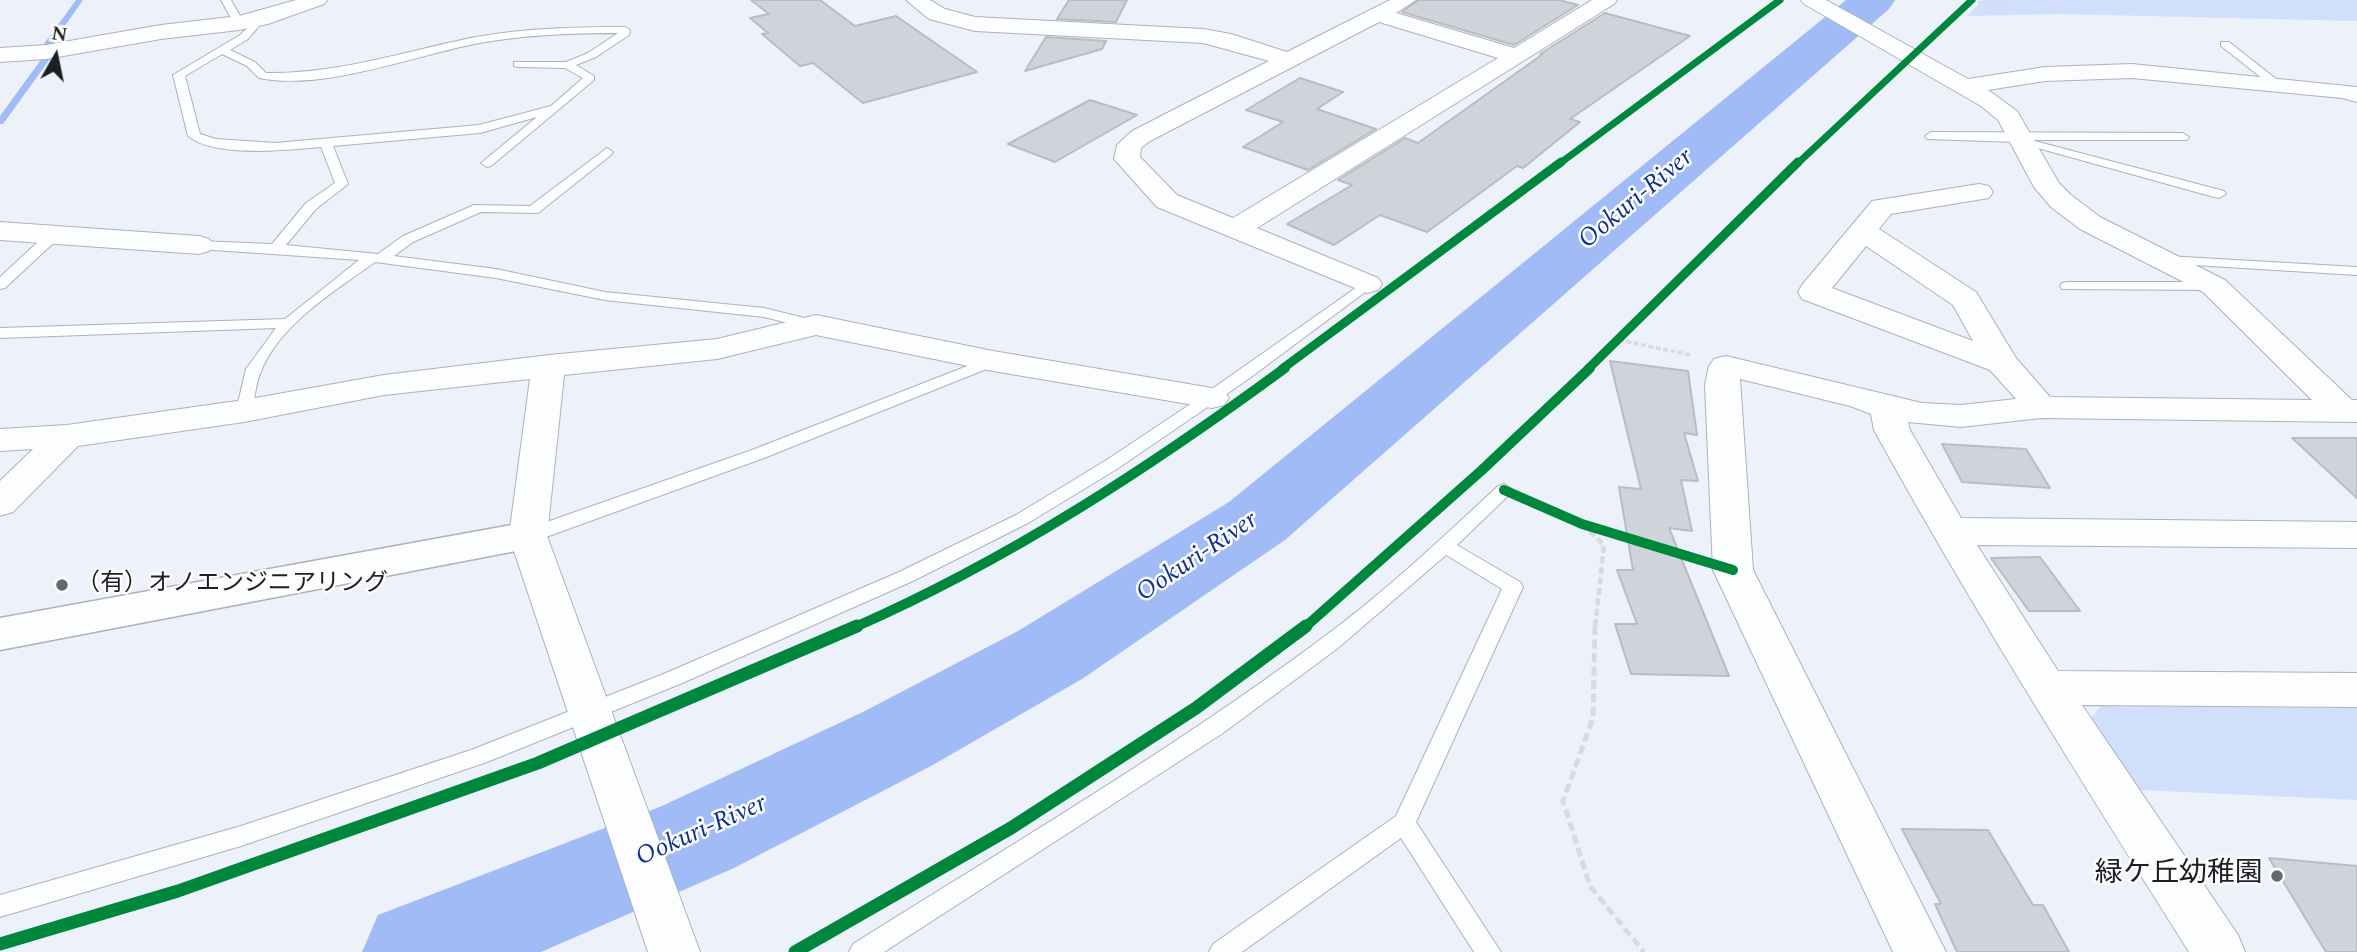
<!DOCTYPE html>
<meta charset="utf-8">
<style>
body{margin:0}
#map{position:relative;width:2357px;height:952px;overflow:hidden;background:#edf1fa;font-family:Spectral,serif}
canvas{display:block}
.north{position:absolute;left:21px;top:21px;width:70px;height:70px;-webkit-text-stroke:5px #fcfcfc;paint-order:stroke;rotate:9deg;font-size:19px;font-weight:700;line-height:28px;text-align:center;color:#1d1f25}
.north::after{content:'';display:block;margin:auto;width:24px;height:32px;background:#1d1f25;clip-path:polygon(50% 0,100% 100%,50% 72%,0 100%)}
</style>
<div id="map">
<canvas width="2357" height="952"></canvas>
<div class="north">N</div>
</div>
<script>
const g = document.querySelector('canvas').getContext('2d');
g.lineJoin = 'round';
function paint(path, color) {
  g.fillStyle = color;
  g.fill(path, 'evenodd');
}
function trace(path, color, width, dash) {
  g.strokeStyle = color;
  g.lineWidth = width;
  g.lineCap = dash ? 'butt' : 'round';
  g.setLineDash(dash || []);
  g.stroke(path);
}
function label(font, color, halo, rows, align = 'center') {
  g.font = font + ' Spectral,"Noto Sans JP",serif';
  g.lineWidth = 5;
  g.setLineDash([]);
  g.textBaseline = 'middle';
  g.strokeStyle = halo;
  g.fillStyle = color;
  for (const [text, x, y, turn = 0] of rows) {
    g.save();
    g.translate(x, y);
    g.rotate((+turn || 0) * Math.PI / 180);
    g.textAlign = isNaN(turn) ? turn : align;
    if (halo) g.strokeText(text, 0, 0);
    g.fillText(text, 0, 0);
    g.restore();
  }
}
paint(new Path2D(`
 M1983,0H2357V21L2060,14L1967,16Z
 M2101,706L2357,708V800L2140,790L2090,719Z`), '#d0dffc');
paint(new Path2D(`
 M76,0H83L48,50H42L41,48Z
 M43,57L50,59L3,124H0V116Z`), '#a0bbf6');
paint(new Path2D(`
 M1846,0H1895L1889,9L1285,540L1082,679L931,766L734,868L541,952H362L378,915L662,806L863,712L1018,631L1229,502Z`), '#a0bbf6');
const building = new Path2D(`
 M751,0H820L855,26L896,16L977,72L863,103L813,63L800,66L762,34L768,33L750,18L769,14Z
 M1069,0H1127L1116,22L1057,19Z
 M1418,0H1559L1578,5L1514,45L1402,12Z
 M1605,13L1690,36L1570,119L1580,122L1523,168L1517,166L1427,232L1380,215L1334,245L1287,224L1352,185L1338,180L1405,138L1418,143L1543,54H1540Z
 M1046,37L1106,41L1102,49L1025,71Z
 M1300,78L1343,92L1317,109L1376,129L1308,170L1243,147L1283,122L1246,110Z
 M1090,100L1137,115L1055,162L1008,144Z
 M1610,361L1688,371L1697,435L1684,433L1698,481L1681,480L1692,531L1669,528L1729,676L1631,674L1615,624H1637L1617,570H1633L1619,487L1641,489Z
 M2292,438H2357V498Z
 M1942,444L2026,449L2050,488L1962,482Z
 M2040,557L2080,611H2029L1991,558Z
 M1902,829L1988,830L2033,905H2043L2069,952H1957L1935,904H1941Z
 M2269,858L2357,866V952H2326Z`);
paint(building, '#d0d3da');
trace(building, '#b9bcc2', 2);
const service = new Path2D(`
 M221,0H231L244,23L243,25H235Z
 M260,16L265,19L248,39L230,50L255,62L266,73C339,74 405,51 476,37C525,28 575,27 625,27L630,30L629,35L596,57L576,65L594,76V80L491,166L487,167L481,163L537,117L480,133L333,146L348,184L316,209L286,245L378,254L403,236L474,205L530,206L607,148L613,152L611,155L538,213L481,212L413,242L394,256L496,269L605,292L764,308L821,322L824,325L816,330L764,317L605,300L496,278L375,262C335,291 278,325 260,374C255,386 255,399 252,411L244,416L236,411L246,369L276,328L0,338V328L285,319L359,260L199,249L192,245L199,241L272,244L306,203L335,183L321,147C287,150 215,158 188,136L173,75L240,35ZM618,33L588,53L566,62H514V66L518,67L565,68L583,78L551,106L479,125L275,143L216,139L200,134L185,76L222,54L247,66L259,78C323,91 410,57 474,44C521,35 570,33 618,33Z
 M2221,42H2229L2280,82V86H2272L2221,46Z
 M1931,132L2183,133L2189,137L2187,140H2031L2224,191L2226,194L2219,198L2214,197L2016,142L1927,139L1925,136Z
 M57,228L62,229V235L5,288L0,289V277L52,229Z
 M2166,256L2357,267V275L2161,263L2159,260Z
 M1367,280L1372,281L1374,284L1372,287L1247,380L1117,469L1028,523L913,581L680,684L487,762L241,846L0,917V895L241,826L471,750L666,673L899,572L1016,515L1105,461L1192,403Z
 M2067,282H2214L2221,286L2214,290L2062,289L2060,286L2062,283Z
 M993,356L1001,361L999,364L764,458L535,541H521L519,536L521,531L752,450Z
 M1504,484L1513,490L1510,494L1457,545L1520,582L1523,587L1416,822L1501,952H1474L1401,838L1242,952H1209L1213,944L1396,816L1502,589L1446,555L1338,648L1223,733L884,952H849L853,944C1011,845 1172,750 1321,639C1384,593 1441,539 1498,486Z`);
const minor = new Path2D(`
 M296,0H327L324,4L268,24L239,30L161,39L46,59L0,62V48L46,45L161,25L239,16Z
 M906,0H930L945,9L975,17L1203,29L1231,34L1287,52L1390,0H1416L1396,13L1514,48L1592,0H1617L1614,4L1257,228L1378,278L1382,284L1378,290L1367,293L1157,207L1114,159L1117,145L1132,131L1269,61L1203,43L975,31L929,19ZM1379,22L1498,58L1233,218L1177,195L1140,157L1141,148L1150,141Z
 M1801,0H1826L1968,79L2045,67L2132,64L2357,87V102L2342,98L2132,78L2045,81L1988,90L2017,111L2059,183L2071,195L2100,217L2225,280L2352,400H2357V422L2041,418L1961,427L1908,422L1910,430L1961,518L2357,522V548L1977,545L2058,671L2357,673V707L2082,705L2238,935L2245,952H2189C2081,780 1972,608 1874,430L1871,414L1850,406L1740,379L1753,570L1946,952H1893L1713,570L1705,385L1709,366L1714,359L1726,356L1922,403L1961,405L2016,399L1990,370L1802,299L1798,292L1802,285L1872,201L1979,184L1989,186L1993,192L1989,198L1891,214L1879,229L1976,292L2016,358L2050,397L2312,400L2203,292L2080,229L2051,207L2034,187L1998,120L1981,106L1804,4ZM1866,246L1953,305L1973,341L1832,288Z
 M0,222L199,236L209,239L214,245L209,251L199,254L0,240Z
 M816,315L993,351L1212,388L1224,391L1229,398L1224,405L1212,408L993,371L816,335L717,359L564,375L547,536L700,952H648L509,536L530,379L384,395L244,422L78,446L13,512L0,516V481L33,449L0,451V429L67,425L244,400L384,375L549,355L717,339Z`);
const tertiary = new Path2D(`
 M528,522L542,526L548,536L542,546L0,650V618Z`);
trace(service, '#aeb1b8', 2);
trace(minor, '#aeb1b8', 2);
trace(tertiary, '#aeb1b8', 3);
trace(new Path2D(`
 M1971,1L1993,4L2009,0`), '#d9dadd', 2.5, [4.5, 2.5]);
trace(new Path2D(`
 M1619,340L1691,355`), '#d9dadd', 3.5, [5, 2.5]);
trace(new Path2D(`
 M1582,524L1604,545L1595,628`), '#d9dadd', 4.5, [7, 3.5]);
trace(new Path2D(`
 M1595,626L1593,718L1563,801L1590,886L1644,952`), '#d9dadd', 5, [9, 4.5]);
paint(service, '#fcfdfe');
paint(minor, '#fcfdfe');
paint(tertiary, '#fcfdfe');
trace(new Path2D(`
 M1559,164L1780,0
 M1797,164L1972,0`), '#00873e', 7);
trace(new Path2D(`
 M1282,369L1561,162
 M1588,369L1798,162`), '#00873e', 9);
trace(new Path2D(`
 M1504,490L1582,524L1733,570
 M853,628C1008,560 1149,468 1285,368
 M1304,628L1482,470L1590,368`), '#00873e', 10);
trace(new Path2D(`
 M0,944L178,891L538,763L857,626
 M795,952L1011,828L1196,708L1306,626`), '#00873e', 13);
for (const [x, y, r, color] of [
 [62,585,7,"#666870"],
 [2277,876,7,"#666870"]
]) {
  const dot = new Path2D();
  dot.arc(x, y, r, 0, 2 * Math.PI);
  g.fillStyle = color;
  g.fill(dot);
  trace(dot, '#fcfcfc', 2.5);
}
label('24px', '#1d1f25', '#fcfcfc', [
 ["（有）オノエンジニアリング",76,585]
], 'left');
label('italic 26px', '#11328c', '#fcfcfc', [
 ["Ookuri-River",1637,200,-40],
 ["Ookuri-River",1198,558,-34],
 ["Ookuri-River",702,832,-24]
]);
label('28px', '#1d1f25', '#fcfcfc', [
 ["緑ケ丘幼稚園",2263,876]
], 'right');
</script>
